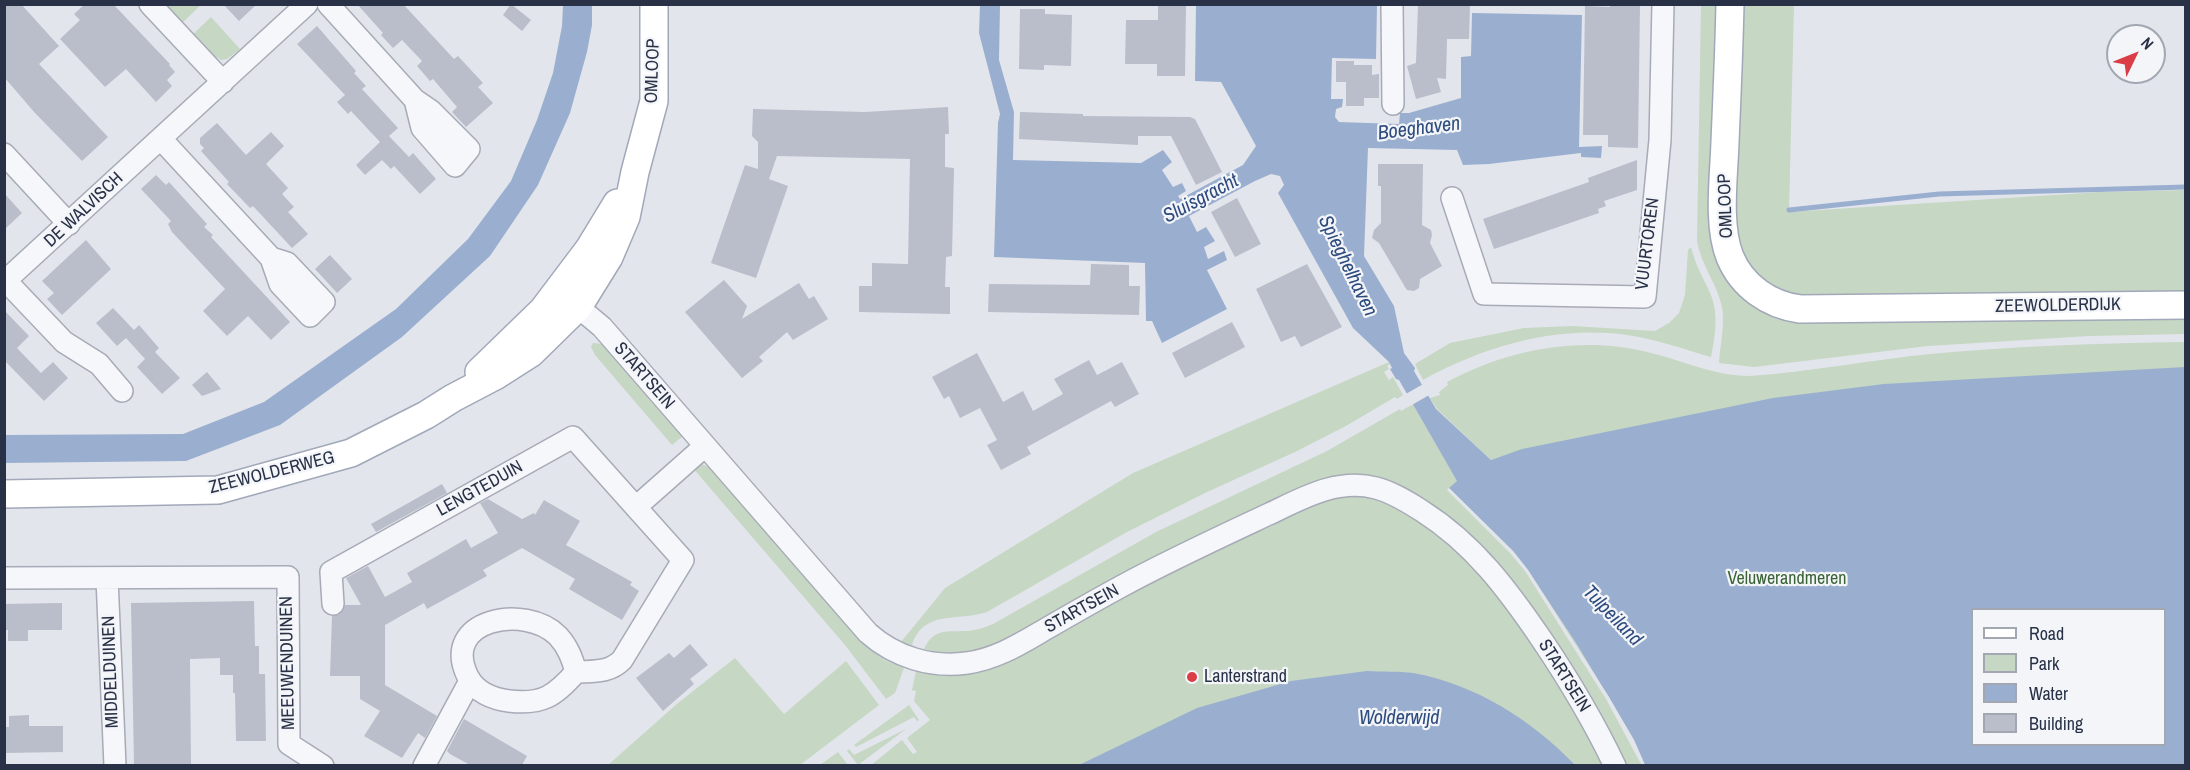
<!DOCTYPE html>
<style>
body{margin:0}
#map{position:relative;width:2190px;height:770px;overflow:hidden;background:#e3e5ec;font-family:"Archivo Narrow",sans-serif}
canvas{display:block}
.frame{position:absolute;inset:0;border:6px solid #283146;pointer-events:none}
.legend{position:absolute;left:1971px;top:608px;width:195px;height:138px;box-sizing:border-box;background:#f3f5f9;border:2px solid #a2a7b1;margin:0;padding:8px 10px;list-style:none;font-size:18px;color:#283146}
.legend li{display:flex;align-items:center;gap:12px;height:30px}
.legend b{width:30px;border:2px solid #a2a7b1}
.north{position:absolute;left:2106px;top:24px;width:60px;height:60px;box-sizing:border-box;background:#f3f5f9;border:2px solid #a2a7b1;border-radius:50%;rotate:47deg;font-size:16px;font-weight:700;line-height:24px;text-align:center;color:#283146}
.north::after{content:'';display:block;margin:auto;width:21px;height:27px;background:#db3d47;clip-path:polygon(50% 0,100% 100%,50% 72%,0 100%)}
</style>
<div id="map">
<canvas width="2190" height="770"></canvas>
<div class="frame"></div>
<ul class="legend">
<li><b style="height:8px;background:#fff"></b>Road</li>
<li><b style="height:16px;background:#c6d7c3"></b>Park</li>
<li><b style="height:16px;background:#9aafcf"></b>Water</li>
<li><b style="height:16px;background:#b9beca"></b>Building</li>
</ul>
<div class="north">N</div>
</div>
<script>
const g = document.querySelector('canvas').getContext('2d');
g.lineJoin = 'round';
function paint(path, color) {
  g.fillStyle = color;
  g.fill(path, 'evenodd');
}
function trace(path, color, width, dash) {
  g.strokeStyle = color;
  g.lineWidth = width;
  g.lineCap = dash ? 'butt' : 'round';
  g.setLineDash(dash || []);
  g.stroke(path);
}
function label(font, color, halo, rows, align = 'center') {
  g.font = font + ' "Archivo Narrow",sans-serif';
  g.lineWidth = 4.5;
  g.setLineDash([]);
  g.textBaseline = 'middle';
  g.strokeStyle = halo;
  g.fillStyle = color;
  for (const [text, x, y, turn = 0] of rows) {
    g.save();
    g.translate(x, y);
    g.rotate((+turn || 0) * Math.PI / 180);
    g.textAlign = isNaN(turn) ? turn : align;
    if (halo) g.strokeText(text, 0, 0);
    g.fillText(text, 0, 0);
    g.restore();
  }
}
paint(new Path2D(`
 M199,4L200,6L180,25L160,5Z
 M1701,5H1721L1727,279L1735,290L1753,305L2185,314V334L2089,336L1928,346L1754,367L1719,363C1720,345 1725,325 1722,307C1717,284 1701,265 1697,241Z
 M1740,5H1794L1789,212L2101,192L2185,190V294L1796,298L1767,286L1741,256L1734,218Z
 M211,17L240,49L227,59L221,60L217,57L213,61L191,36Z
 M1691,247C1695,265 1704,279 1711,295C1719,316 1715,336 1711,357C1683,349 1655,339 1627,335C1554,325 1483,347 1423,380L1415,364L1450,343L1524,328L1572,326L1655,331L1669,323L1679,313L1685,295L1688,250Z
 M2185,342V765L870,766L902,740L913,754L917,752L907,738L930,720L914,701L916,691L912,690L916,671C939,677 959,677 982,671L1120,595L1367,478L1016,638C980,651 964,659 924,649C935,624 953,634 974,630C981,629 987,626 993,624L1156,532L1327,451L1400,409L1401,411L1413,404L1455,477L1532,447L1491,460L1437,409L1430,398L1440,395L1439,392L1448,385L1447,382C1509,349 1582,335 1651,353C1684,361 1715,376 1749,376C1810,372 1870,360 1930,354C2015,346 2100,343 2185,342ZM1972,610H2164V744H1972Z
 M593,343L603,344L683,436L672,445L595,355L591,347Z
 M1389,362L1390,364L1387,366L1389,369L1384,372L1389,380L1393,377L1403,395L1397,399L1395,397L1346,426L1295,452L1205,493L1127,532L987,612C957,622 924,609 912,645L901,642L945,588L1133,473Z
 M701,464L710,467L862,642L884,660L904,668L895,693L886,699L845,645L692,467Z
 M735,658L784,714L846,661L879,705L800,765H608L678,703Z
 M909,705L919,720L917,721L914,717L856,747L854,745Z
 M906,729L858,765L847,751L849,749L854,755Z
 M838,752L848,765H820Z`), '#c6d7c3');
paint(new Path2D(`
 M563,5H592V25L587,52L570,113L538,185L490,256L402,337L280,425L186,461L5,463V435L183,434L264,402L396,309L468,239L511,181L537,120L553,73L562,26Z
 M980,5H1000L999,60L1014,112L1013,160L1141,163L1163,150L1172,162L1162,170L1173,187L1182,183L1186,191L1178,196L1180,199L1243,165L1256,146L1221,82L1195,81L1196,5H1377L1376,59L1332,58L1331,99H1343L1342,107L1336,109L1335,117L1339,122L1399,124L1400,113H1409L1461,98V57L1471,56L1472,13L1582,15L1579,147L1602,146L1601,158L1581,157V153L1489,164L1463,165L1457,150L1368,148L1364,256L1394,306L1404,353L1415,368L1414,371L1436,409L1491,460L1522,449L1773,398L1884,384L2185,367V765H1645L1634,740L1578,646L1528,570L1513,551L1449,488L1457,481L1399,380L1396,379L1390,369L1392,368L1389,362L1353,328L1278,193L1284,185L1280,176L1271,174L1255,181L1189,216L1197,232L1206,227L1215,241L1204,247L1208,259L1224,251L1227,260L1207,270L1227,309L1162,343L1152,321H1146L1145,263L994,257L998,123L1000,114L979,33ZM1972,610H2164V744H1972Z
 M1367,671C1382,672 1398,671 1413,673C1475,684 1532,720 1575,765L1077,766L1197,708L1291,681Z`), '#9aafcf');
paint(new Path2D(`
 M1425,383L1431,394L1410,406L1404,395Z
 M1449,488L1513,551L1528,570L1609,697L1634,740L1645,765L1642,766L1606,699L1525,571L1510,553L1447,490Z`), '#e3e5ec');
trace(new Path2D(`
 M1789,210L1939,194L2186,187`), '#9aafcf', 5);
paint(new Path2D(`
 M4,4H21L59,46L39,64L108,137L82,161L35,113L4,77Z
 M85,4H113L170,64L169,65L175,72L167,80L172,86L156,102L126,69L105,87L60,39L80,20L74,14Z
 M223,4H257L239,21Z
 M357,4H403L454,59L458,56L483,83L478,87L493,103L466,127L452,112L457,107L433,79L430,81L417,66L422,61L402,40L393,48L381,35L383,33Z
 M511,4L531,20L522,31L503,15Z
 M1158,4H1186L1185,76H1157V64H1125L1126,20H1158Z
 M1418,4H1470L1469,39H1447L1446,79L1437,78L1441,92L1416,99L1407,66L1416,63Z
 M1610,4H1640L1638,148L1608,147V135H1583L1585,6L1610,7Z
 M1020,9H1045V14L1072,15L1071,66L1044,65V70L1019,69Z
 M317,26L356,71L354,73L366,86L362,89L398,128L389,136L409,157L413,153L436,179L420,194L394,166L391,169L382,160L365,175L356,165L380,142L351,111L348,114L337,102L345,95L297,44Z
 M1336,61H1354V65H1372V75L1379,74V98H1364V106H1346V82H1336Z
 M948,107L949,134H945V167L954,168L952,256L946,257L945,287H950V314L859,312V286H872V263L908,264L910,159L777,156L769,179L788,186L756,278L711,263L745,165L758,169V142L752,136L753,109L865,112Z
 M1020,112L1083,114V116L1190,117L1195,119L1222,172L1196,185L1171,136H1138V145L1019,139Z
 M217,123L246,155L271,132L284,146L266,164L288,188L282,194L294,207L288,212L308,234L292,248L253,206L250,208L227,184L229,182L201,151L204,148L200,144V138Z
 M1637,160V190L1604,201L1606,206L1598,209L1599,213L1494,249L1483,219L1589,182L1588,178Z
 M1378,164H1423L1422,225L1431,230L1432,235L1430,243L1442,266L1420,279L1419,288L1414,291L1407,290L1405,287L1379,243L1372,238L1374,230L1381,223V186H1378Z
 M156,175L166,185L169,182L207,224L204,227L213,235L211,237L290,322L271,340L248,316L227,336L203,311L225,289L172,232L168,224L171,221L141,189Z
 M4,193L22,213L4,230Z
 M1237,198L1261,244L1235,257L1211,212Z
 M86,240L111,269L62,315L47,299L54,293L42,281Z
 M330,255L352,279L337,293L315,269Z
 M1091,264L1129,265V286H1140L1139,315L988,312L989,284L1090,285Z
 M1307,264L1342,327L1301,347L1295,336L1281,342L1256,289Z
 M724,280L747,306L742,319L799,283L809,299L814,296L828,319L793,340L787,332L759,357L763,361L742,378L685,312Z
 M113,308L134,330L139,325L159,348L155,352L180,378L162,394L137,367L145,359L126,338L117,346L96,323Z
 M4,310L29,336L17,348L41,373L53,362L68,378L44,401L4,360Z
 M1232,322L1245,347L1185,378L1172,353Z
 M977,353L1003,402L1023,391L1033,411L1063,394L1054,379L1089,360L1097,375L1122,362L1139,394L1115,407L1111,401L1027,447L1031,454L1001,470L987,445L997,440L980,408L960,418L949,396L944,399L932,377Z
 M207,372L221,389L202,396L192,385Z
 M442,484L447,493L376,532L371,524Z
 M488,499L522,519L534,513L535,515L544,500L580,521L566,545L632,582L630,585L639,591L622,620L569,589L575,579L522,548L483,570L487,576L427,609L424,603L385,625V685L437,716L425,738L418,733L402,758L364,736L380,711L360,699V676H330L332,616L340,614L345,605H361L346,578L368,566L385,597L412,582L407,573L437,556L466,539L471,548L498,533L480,503Z
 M254,601L255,646H259V674H265L266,741H236L235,693H233V675H220V658L190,659L191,765H134L131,603Z
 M62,603V630H28V641H8V630H4V604Z
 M690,644L708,665L690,679L694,684L663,711L636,678L669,653L674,658Z
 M29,715V726H63V752L4,753V727H9V716Z
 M464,719L527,756L522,765H470L450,754L447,751Z`), '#b9beca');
const minor = new Path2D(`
 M150,4L223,82
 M328,4L415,100L431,111L469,149L455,166L422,128L415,100
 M1392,4L1393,104
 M161,139L271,258L280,284L310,316L324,302L287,263L271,258
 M4,154L69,224
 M1452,198L1484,294L1645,297L1660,140L1663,4
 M6,281L64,342L99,364L122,391
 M4,282L307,4
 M566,297L602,327L868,633C895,657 931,668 967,663C996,659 1020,644 1044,630C1070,615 1096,600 1122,586C1170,560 1220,537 1269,514C1303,498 1337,478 1376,488C1392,492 1408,502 1422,511C1474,544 1508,590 1542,640C1569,680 1594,722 1615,766
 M636,507L705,446
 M4,578L288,577L289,744L323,766
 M107,578L115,766
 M333,604L331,572L573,437L683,560L622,660C609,673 594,671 576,672C555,696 542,705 509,701C493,699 476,692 468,677C439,619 526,603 558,636C568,647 572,658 576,672
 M424,766L470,681`);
const major = new Path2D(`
 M1730,4C1729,50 1727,96 1725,142C1724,176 1717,225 1730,257C1742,286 1769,305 1800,309L2186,305
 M479,372L543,310L589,249L617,203
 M4,494L218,490L351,453L426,415L453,398L495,376L531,353L578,307L609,257L626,217L635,172L654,101V4`);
trace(minor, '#a7abb7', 24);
trace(major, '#a1a8b9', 30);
trace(minor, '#f6f7fa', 21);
trace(major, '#fff', 27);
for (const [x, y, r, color] of [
 [1192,677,6,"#db3d47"]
]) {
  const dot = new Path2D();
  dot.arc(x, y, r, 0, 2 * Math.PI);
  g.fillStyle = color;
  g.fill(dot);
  trace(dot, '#f3f5f9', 2);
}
label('18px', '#283146', '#f3f5f9', [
 ["OMLOOP",653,71,-88],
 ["OMLOOP",1726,206,-92],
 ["DE WALVISCH",84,210,-43],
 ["VUURTOREN",1648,244,-83],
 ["ZEEWOLDERDIJK",2058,306,-1],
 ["STARTSEIN",644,376,49],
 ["ZEEWOLDERWEG",272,473,-14],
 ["LENGTEDUIN",480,489,-29],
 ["STARTSEIN",1082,609,-29],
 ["MEEUWENDUINEN",288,663,-91],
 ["MIDDELDUINEN",111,672,-92],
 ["STARTSEIN",1564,676,58]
]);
label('18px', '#396334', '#f3f5f9', [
 ["Veluwerandmeren",1787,579]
]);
label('18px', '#283146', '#f3f5f9', [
 ["Lanterstrand",1204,677]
], 'left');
label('italic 20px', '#2e4b7e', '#f3f5f9', [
 ["Boeghaven",1419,129,-7],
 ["Sluisgracht",1201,199,-28],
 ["Spieghelhaven",1347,266,64],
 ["Tulpeiland",1612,616,46],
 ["Wolderwijd",1399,719]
]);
</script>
